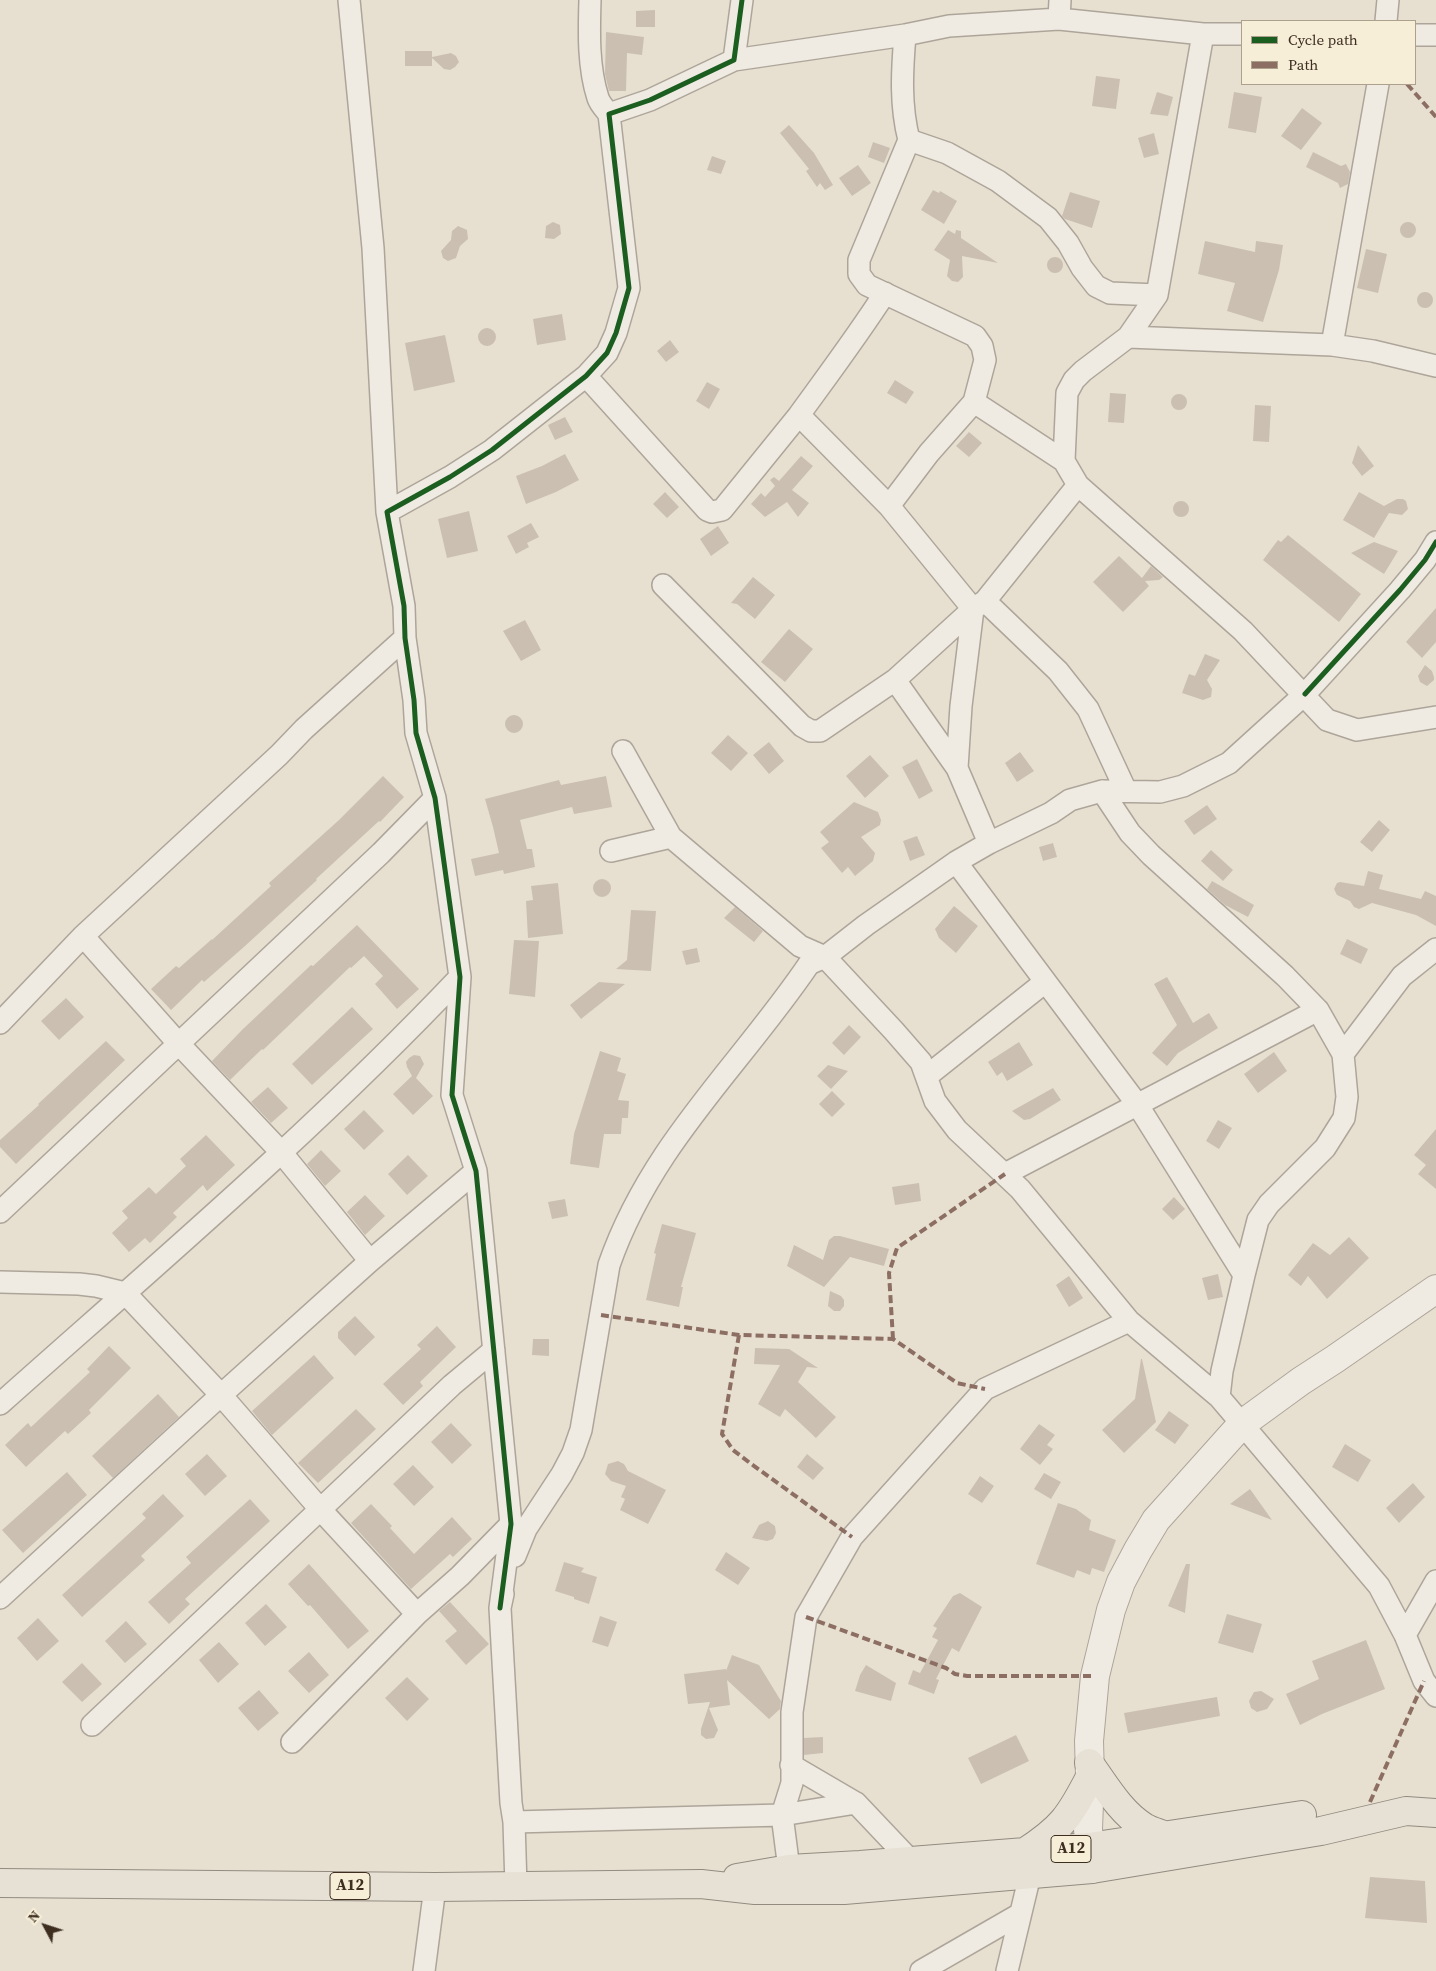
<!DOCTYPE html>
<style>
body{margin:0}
#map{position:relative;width:1436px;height:1971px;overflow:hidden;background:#e7e0d1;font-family:"Source Serif 4",serif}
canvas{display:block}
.legend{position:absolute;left:1241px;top:20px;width:175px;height:65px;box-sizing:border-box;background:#f7eed8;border:1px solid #ada18e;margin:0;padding:6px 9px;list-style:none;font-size:15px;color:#3d2e20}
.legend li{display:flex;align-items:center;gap:10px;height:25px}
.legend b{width:25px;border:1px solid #ada18e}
.north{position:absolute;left:20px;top:1901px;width:50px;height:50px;-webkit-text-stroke:4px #f7eed8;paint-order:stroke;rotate:310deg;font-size:14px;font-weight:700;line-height:20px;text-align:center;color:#3d2e20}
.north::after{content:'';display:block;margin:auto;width:18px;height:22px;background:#3d2e20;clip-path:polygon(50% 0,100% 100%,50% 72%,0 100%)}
</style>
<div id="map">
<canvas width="1436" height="1971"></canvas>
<ul class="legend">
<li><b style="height:6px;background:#1b5e20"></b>Cycle path</li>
<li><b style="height:6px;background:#8d6e63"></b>Path</li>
</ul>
<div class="north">N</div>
</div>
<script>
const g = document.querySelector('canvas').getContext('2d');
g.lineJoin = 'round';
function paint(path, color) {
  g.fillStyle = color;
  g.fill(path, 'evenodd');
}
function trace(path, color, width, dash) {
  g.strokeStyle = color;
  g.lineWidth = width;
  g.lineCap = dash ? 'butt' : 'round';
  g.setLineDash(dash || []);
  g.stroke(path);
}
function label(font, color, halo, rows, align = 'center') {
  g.font = font + ' "Source Serif 4",serif';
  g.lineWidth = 4;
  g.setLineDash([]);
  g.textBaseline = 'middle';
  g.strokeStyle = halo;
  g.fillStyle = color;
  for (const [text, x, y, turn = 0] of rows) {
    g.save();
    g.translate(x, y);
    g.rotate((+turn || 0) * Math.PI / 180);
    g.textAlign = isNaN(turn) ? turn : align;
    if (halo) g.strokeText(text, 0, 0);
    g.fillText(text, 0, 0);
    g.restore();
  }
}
paint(new Path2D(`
 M655,10V27H636V11Z
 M606,32L644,37L642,55L627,53L626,91H609L605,74Z
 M405,51H432V57L451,53L456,56L459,62L455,67L450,70L444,69L432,58V66H405Z
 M1096,76L1120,79L1116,109L1092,106Z
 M1157,92L1173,97L1168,116L1150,114Z
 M1234,92L1262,97L1256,133L1228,128Z
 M1302,108L1322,123L1301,150L1281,136Z
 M789,125L814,153L833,185L825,190L820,183L817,187L806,171L809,169L780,133Z
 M1154,133L1159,154L1144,158L1138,138Z
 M873,142L890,148L884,163L868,157Z
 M1313,152L1341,166L1346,164L1350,172L1348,184L1340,188L1338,183L1306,167Z
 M712,156L726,161L721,174L707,170Z
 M858,165L871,183L852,196L839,178Z
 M933,190L939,193L940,191L957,201L944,224L921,210Z
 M1070,192L1100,201L1092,228L1065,219L1062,216Z
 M1400 230a8 8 0 1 1 16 0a8 8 0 1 1-16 0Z
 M553,222L560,225L561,234L554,239L545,238L546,226Z
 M458,226L467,230L468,239L460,246L456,258L448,261L443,258L441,251L451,240L452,231Z
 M948,230L955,234L956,230L961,231V238L998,263L962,256L963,277L958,282L952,281L947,276L950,260L934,250Z
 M1205,241L1255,252L1256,241L1283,245L1279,270L1263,322L1227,311L1235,283L1198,274Z
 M1366,249L1387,254L1378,293L1357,288Z
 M1047 265a8 8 0 1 1 16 0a8 8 0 1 1-16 0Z
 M1417 300a8 8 0 1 1 16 0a8 8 0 1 1-16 0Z
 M562,314L566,340L537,345L533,319Z
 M478 337a9 9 0 1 1 18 0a9 9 0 1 1-18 0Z
 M445,335L455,382L414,391L405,343Z
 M670,340L679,352L666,362L657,351Z
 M895,380L914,392L906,404L887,393Z
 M707,382L720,389L709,409L696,401Z
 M1110,393L1126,394L1124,423L1108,422Z
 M1171 402a8 8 0 1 1 16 0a8 8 0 1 1-16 0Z
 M1255,405L1271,406L1269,442L1253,441Z
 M565,417L573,432L555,440L548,425Z
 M969,432L982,443L969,457L956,446Z
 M1358,445L1374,466L1362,476L1352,463Z
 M565,454L579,480L556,492L526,504L516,476L542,466Z
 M801,456L813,466L792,490L809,503L798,517L787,502L765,517L751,504L761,493L765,497L775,486L770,480L774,477L779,481Z
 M665,492L679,507L667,518L653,504Z
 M1359,492L1384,506L1397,499H1403L1406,501L1408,509L1402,515L1389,513L1374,538L1343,520Z
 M1173 509a8 8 0 1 1 16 0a8 8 0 1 1-16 0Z
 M469,511L478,551L447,558L438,519Z
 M531,523L539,537L527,543L529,547L516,554L507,536Z
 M718,526L729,543L711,556L700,539Z
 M1288,535L1361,594L1339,622L1263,560L1278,540L1281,542Z
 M1374,542L1398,551L1384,574L1351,553Z
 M1119,556L1142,578L1151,566L1163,577L1159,580L1145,581L1149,586L1123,612L1093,582Z
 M753,577L775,595L755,619L737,604L731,603Z
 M1436,608V642L1422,658L1406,642Z
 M525,620L541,650L521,661L503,631Z
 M789,629L813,649L785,682L761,662Z
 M1205,654L1220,660L1207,680L1212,689L1211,697L1203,700L1182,693L1189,674L1195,676Z
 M1425,665L1432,671L1434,677V680L1427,686L1420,682L1418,676Z
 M505 724a9 9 0 1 1 18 0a9 9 0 1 1-18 0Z
 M728,735L748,753L731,771L711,753Z
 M769,742L784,761L769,774L753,755Z
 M1020,752L1034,771L1017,782L1005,763Z
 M870,755L889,776L865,798L846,776Z
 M917,759L933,791L919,799L902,767Z
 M383,776L404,797L380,822L379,821L316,879L317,880L245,946L204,982L202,980L171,1010L151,989L176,966L179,968L212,939V940L271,886L269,883L339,820Z
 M606,776L612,807L574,814L572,807L520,820L527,849H532L535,867L504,874L503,870L475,876L471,859L499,853L493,827L485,799L559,780L561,785Z
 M854,802L878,812L881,820L880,825L861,837L875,853L873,861L855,876L848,867L842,873L821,848L829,842L820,832Z
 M1207,805L1217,819L1194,835L1184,821Z
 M1379,820L1390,830L1372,852L1360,842Z
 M917,836L925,855L910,861L903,841Z
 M1053,843L1057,857L1043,861L1039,847Z
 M1211,850L1233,870L1223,881L1201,861Z
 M1368,871L1383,875L1379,889L1421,899L1425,891L1436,896V926L1416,915L1372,903L1359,909L1354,907L1350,901L1337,895L1334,889L1337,883L1340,882L1364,886Z
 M593 888a9 9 0 1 1 18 0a9 9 0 1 1-18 0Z
 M1212,881L1254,905L1248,917L1225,905L1207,889Z
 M558,883L563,934L528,938L526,901L533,900L531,886Z
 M954,906L978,926L956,953L939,938L935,929Z
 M735,907L763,931L754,942L724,918Z
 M631,910L656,911L651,971L616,969L627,960Z
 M357,925L419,989L397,1009L375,984L383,976L364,956L351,968L350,967L263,1050L262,1049L230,1080L212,1061L243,1029L311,965L313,966Z
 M1347,939L1368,949L1361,964L1340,954Z
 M514,940L539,941L535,997L509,994Z
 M697,948L700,962L686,965L682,951Z
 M1167,977L1193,1023L1209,1013L1218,1028L1178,1053L1167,1066L1152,1053L1177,1025L1154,984Z
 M599,982L625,984L581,1019L570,1005Z
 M66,998L84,1017L59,1040L41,1021Z
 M352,1007L373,1029L312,1085L292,1064Z
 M849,1025L861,1037L844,1055L832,1043Z
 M106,1041L125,1060L16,1164L0,1147V1140L39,1105L38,1104Z
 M1019,1042L1033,1065L1007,1081L1002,1072L997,1076L988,1062Z
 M600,1051L621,1058L617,1071L626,1074L618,1100L629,1101L628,1118H622L621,1134H604L599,1168L570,1164L574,1134Z
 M1274,1052L1287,1071L1258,1093L1244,1074Z
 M414,1055L420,1056L424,1064L416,1078L433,1096L413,1115L393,1094L412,1076L407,1067L406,1062L409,1058Z
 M828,1065L848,1071L831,1089L817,1076Z
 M268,1087L288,1108L271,1123L251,1102Z
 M1053,1088L1061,1100L1030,1119L1024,1120L1012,1111Z
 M832,1091L845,1104L832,1117L819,1104Z
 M364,1110L384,1131L364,1150L344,1129Z
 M1218,1120L1232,1128L1219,1149L1206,1141Z
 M1436,1129V1189L1418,1174L1426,1165L1414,1155Z
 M206,1135L235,1165L207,1191L203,1185L173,1213L177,1217L150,1243L145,1238L129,1252L112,1233L128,1218L122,1211L149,1187L156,1194L186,1166L180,1159Z
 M321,1150L341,1171L325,1186L307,1164Z
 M408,1155L428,1176L407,1195L388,1174Z
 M919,1183L921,1201L895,1205L892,1187Z
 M365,1195L385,1216L365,1235L347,1212Z
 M1174,1197L1185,1209L1173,1220L1162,1209Z
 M565,1199L568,1216L552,1219L548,1202Z
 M662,1224L696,1233L681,1287H683L679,1307L646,1300L656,1254L654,1253Z
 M834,1236H840L889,1249L884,1266L850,1257L824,1287L787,1266L794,1245L823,1260L829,1240Z
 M1349,1237L1369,1258L1327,1299L1308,1276L1301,1286L1288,1275L1313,1243L1330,1255Z
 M1218,1274L1223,1297L1208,1300L1202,1278Z
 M1069,1276L1083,1298L1069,1307L1056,1285Z
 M830,1291L841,1296L844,1300V1306L840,1311H834L828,1306Z
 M355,1316L375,1337L355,1356L338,1338V1332Z
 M437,1326L456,1347L420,1382L423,1386L403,1405L383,1384L421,1349L417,1345Z
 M533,1339H549V1356L532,1355Z
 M109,1346L131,1368L89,1410L91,1413L68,1434L65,1431L26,1467L5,1445L28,1423L31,1427L90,1372L87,1369Z
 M755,1348L789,1349L818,1368L807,1367L798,1382L836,1417L816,1438L785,1409L780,1417L758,1404L780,1365L754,1364Z
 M314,1355L334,1378L272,1435L252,1411Z
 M1141,1359H1142L1156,1422L1124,1453L1102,1430L1135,1399Z
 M158,1394L179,1417L113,1478L92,1456Z
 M356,1409L376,1429L318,1483L298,1463Z
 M1169,1411L1189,1425L1175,1444L1155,1430Z
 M451,1423L472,1445L452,1464L431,1442Z
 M1039,1424L1055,1435L1047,1445L1053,1449L1040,1465L1020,1449Z
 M1345,1444L1371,1460L1358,1482L1332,1467Z
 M207,1454L227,1476L205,1496L185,1474Z
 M807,1454L824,1468L813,1480L797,1467Z
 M618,1461L624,1464L628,1471L666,1490L648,1524L620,1510L625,1499L621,1497L626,1486L611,1481L605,1474L608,1464Z
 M413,1465L434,1487L414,1506L393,1484Z
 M67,1472L87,1495L23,1553L2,1530Z
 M1044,1473L1061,1482L1051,1499L1034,1489Z
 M980,1476L994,1486L982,1503L968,1494Z
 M1413,1483L1425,1497L1399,1523L1386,1508Z
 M1250,1489L1272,1520L1230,1504Z
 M163,1494L184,1516L141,1556L145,1560L82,1617L62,1595L146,1518L142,1514Z
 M250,1499L270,1521L185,1599L190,1604L169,1624L148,1602L191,1563L186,1557Z
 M1058,1503L1076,1509L1091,1520L1089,1530L1116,1540L1104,1572L1092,1568L1090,1575L1077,1570L1074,1578L1036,1564Z
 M371,1504L392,1526L390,1528L414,1554L452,1517L472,1539L453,1557L450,1554L411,1589L351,1523Z
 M768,1521L775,1526L776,1533L773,1539L767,1541L752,1538L759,1525Z
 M726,1552L750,1568L738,1585L715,1570Z
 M564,1562L584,1568L581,1572L597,1577L589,1604L574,1599V1597L555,1591Z
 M309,1564L369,1631L348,1649L310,1605L308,1606L288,1584Z
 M1186,1564H1190L1185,1613L1168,1606Z
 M960,1593L982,1607L959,1652L952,1648L936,1679L939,1680L934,1694L908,1684L913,1670L920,1673L938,1640L932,1637L937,1628L933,1626L953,1596Z
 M450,1602L489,1644L466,1665L445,1641L457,1631L439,1611Z
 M266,1604L287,1627L265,1646L245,1623Z
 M1227,1614L1262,1624L1253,1653L1218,1643Z
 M600,1616L617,1622L608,1647L592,1642Z
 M38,1618L59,1641L37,1661L17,1638Z
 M126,1621L147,1644L125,1663L105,1641Z
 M1366,1640L1385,1689L1322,1714L1300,1725L1286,1694L1319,1679L1312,1661Z
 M219,1642L239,1664L218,1683L199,1660Z
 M309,1652L329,1675L309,1693L288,1671Z
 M732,1655L759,1665L781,1701L780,1709L769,1719L727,1680L730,1705L709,1708L718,1730L714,1738L706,1739L701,1735V1729L710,1702L688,1704L684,1674L726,1669V1671Z
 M82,1663L102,1684L82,1702L62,1682Z
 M866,1665L896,1683L891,1701L855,1691L860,1675Z
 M407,1677L429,1699L407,1721L385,1698Z
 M259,1690L279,1713L258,1731L238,1708Z
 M1261,1691L1274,1699L1267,1709L1257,1712L1251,1708L1249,1701L1254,1692Z
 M1217,1697L1220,1716L1128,1733L1124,1713Z
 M1016,1735L1029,1761L981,1784L968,1758Z
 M823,1737V1753L804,1755V1738Z
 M1370,1877L1425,1881L1427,1923L1365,1918Z`), '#cbbfb2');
const minor = new Path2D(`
 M349,0L373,248L387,512
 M590,0C589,32 588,67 598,98C600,104 605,109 609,114
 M1059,19L1203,34H1242
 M1386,21L1388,0
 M1415,35H1436
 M734,60L905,35L949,26L1059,19L1060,0
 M909,140L947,153L998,181L1048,218L1068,243L1082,268L1096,286L1110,293L1157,295
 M885,293C858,335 828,375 799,415L889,506L973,609L895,680
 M1128,337L1332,345L1373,351L1436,366
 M1332,345L1378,84
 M586,376L707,510L712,512L722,510L799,415
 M974,402L1064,461
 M1078,485L1243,631L1327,720L1357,730L1436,717
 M889,506L929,453L974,402L985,360L982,346L975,336L867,285L859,274V260L909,140C900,105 902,71 905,35
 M663,585L802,726L811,731H820L895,680L957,768
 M985,601L1058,671L1088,709L1126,791
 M623,751L671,837L800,946L825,957L894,1031L921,1062L935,1101L957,1130L1020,1189L1129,1321L1219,1397L1242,1424L1379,1586L1405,1635L1424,1681L1436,1696
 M1102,791L1130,833L1151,855L1285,976L1318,1010L1343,1054L1347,1097L1344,1118L1325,1148L1269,1204L1258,1220L1244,1275L1222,1371L1219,1397
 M989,843L957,768L961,706L973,609L985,601L1078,485L1064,461L1067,393L1074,380L1083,371L1128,337L1157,295L1203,34
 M611,851L671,837
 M956,862L1137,1104L1244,1275
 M83,936L178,1043L281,1152L370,1261
 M0,1023L83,936L279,755L304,729L405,638
 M1343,1054L1402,976L1436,949
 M927,1076L1045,982
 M1005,1174L1318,1010
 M0,1212L381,853L435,798
 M0,1282L79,1284L96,1286L125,1293L221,1395L320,1509L417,1614
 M0,1404C156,1265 316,1129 460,977
 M515,1556L526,1529L562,1474L573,1453L581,1430L609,1265C651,1144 740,1066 809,964L825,957L866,925L956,862L989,843L1051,813L1070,800L1102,791L1160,792L1183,786L1229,763L1305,694L1400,590L1425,560L1436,542
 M503,1594L500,1608L511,1803L514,1822L516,1886
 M0,1598L221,1395L370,1261L476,1171
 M500,1608L511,1524L476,1171L452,1095L460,977L435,798L416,733L414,700L405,638L404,606L387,512L450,477L492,450L586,376L607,353L616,333L629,288L609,114L650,100L734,60L742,0
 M1405,1635L1436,1581
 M92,1725L452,1385L494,1350
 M292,1742L417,1614L460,1576L511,1524
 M791,1765L856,1803
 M514,1822L782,1815L856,1803L910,1860
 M789,1869L782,1815L792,1783V1712L806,1617L852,1537L985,1389L1129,1321
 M424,1971L435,1887
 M921,1971L1020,1914
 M1007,1971L1030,1875`);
const tertiary = new Path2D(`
 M1092,1869L1088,1829L1090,1777L1089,1741L1095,1676L1111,1610L1121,1582L1138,1550L1156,1520L1242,1424L1301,1381L1335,1359L1436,1289`);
const primary = new Path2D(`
 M1089,1763C1105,1785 1120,1812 1144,1827C1150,1831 1159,1833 1166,1836
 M1025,1852C1062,1828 1070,1816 1090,1777
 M737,1878L789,1869L860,1865L1089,1847L1302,1815
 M0,1883L435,1887L701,1884L755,1890H844L1092,1869L1321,1831L1406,1811L1436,1813`);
trace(minor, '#ada599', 24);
trace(tertiary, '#ada599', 30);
trace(primary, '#928b80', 30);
trace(minor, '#efebe3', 21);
trace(tertiary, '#efebe3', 28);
trace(primary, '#e6e1d4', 28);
trace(new Path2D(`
 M1407,84L1436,117
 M601,1315L739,1335L893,1339L957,1383L985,1389
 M739,1335L722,1434L733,1450L750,1463L852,1537
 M893,1339L889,1273L897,1248L1005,1174
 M806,1617L946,1668L955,1674L967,1676H1095
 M1370,1802L1424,1681`), '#8d6e63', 4, [8, 4]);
trace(new Path2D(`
 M1305,694L1400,590L1425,560L1436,542
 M500,1608L511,1524L476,1171L452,1095L460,977L435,798L416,733L414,700L405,638L404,606L387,512L450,477L492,450L586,376L607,353L616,333L629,288L609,114L650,100L734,60L742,0`), '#1b5e20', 5);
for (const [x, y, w] of [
 [1071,1849,40],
 [350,1886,40]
]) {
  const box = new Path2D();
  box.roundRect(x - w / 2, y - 13.5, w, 27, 4);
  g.fillStyle = '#f7eed8';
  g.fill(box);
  trace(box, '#3d2e20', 1);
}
label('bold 16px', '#3d2e20', null, [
 ["A12",1071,1849],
 ["A12",350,1886]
]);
</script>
